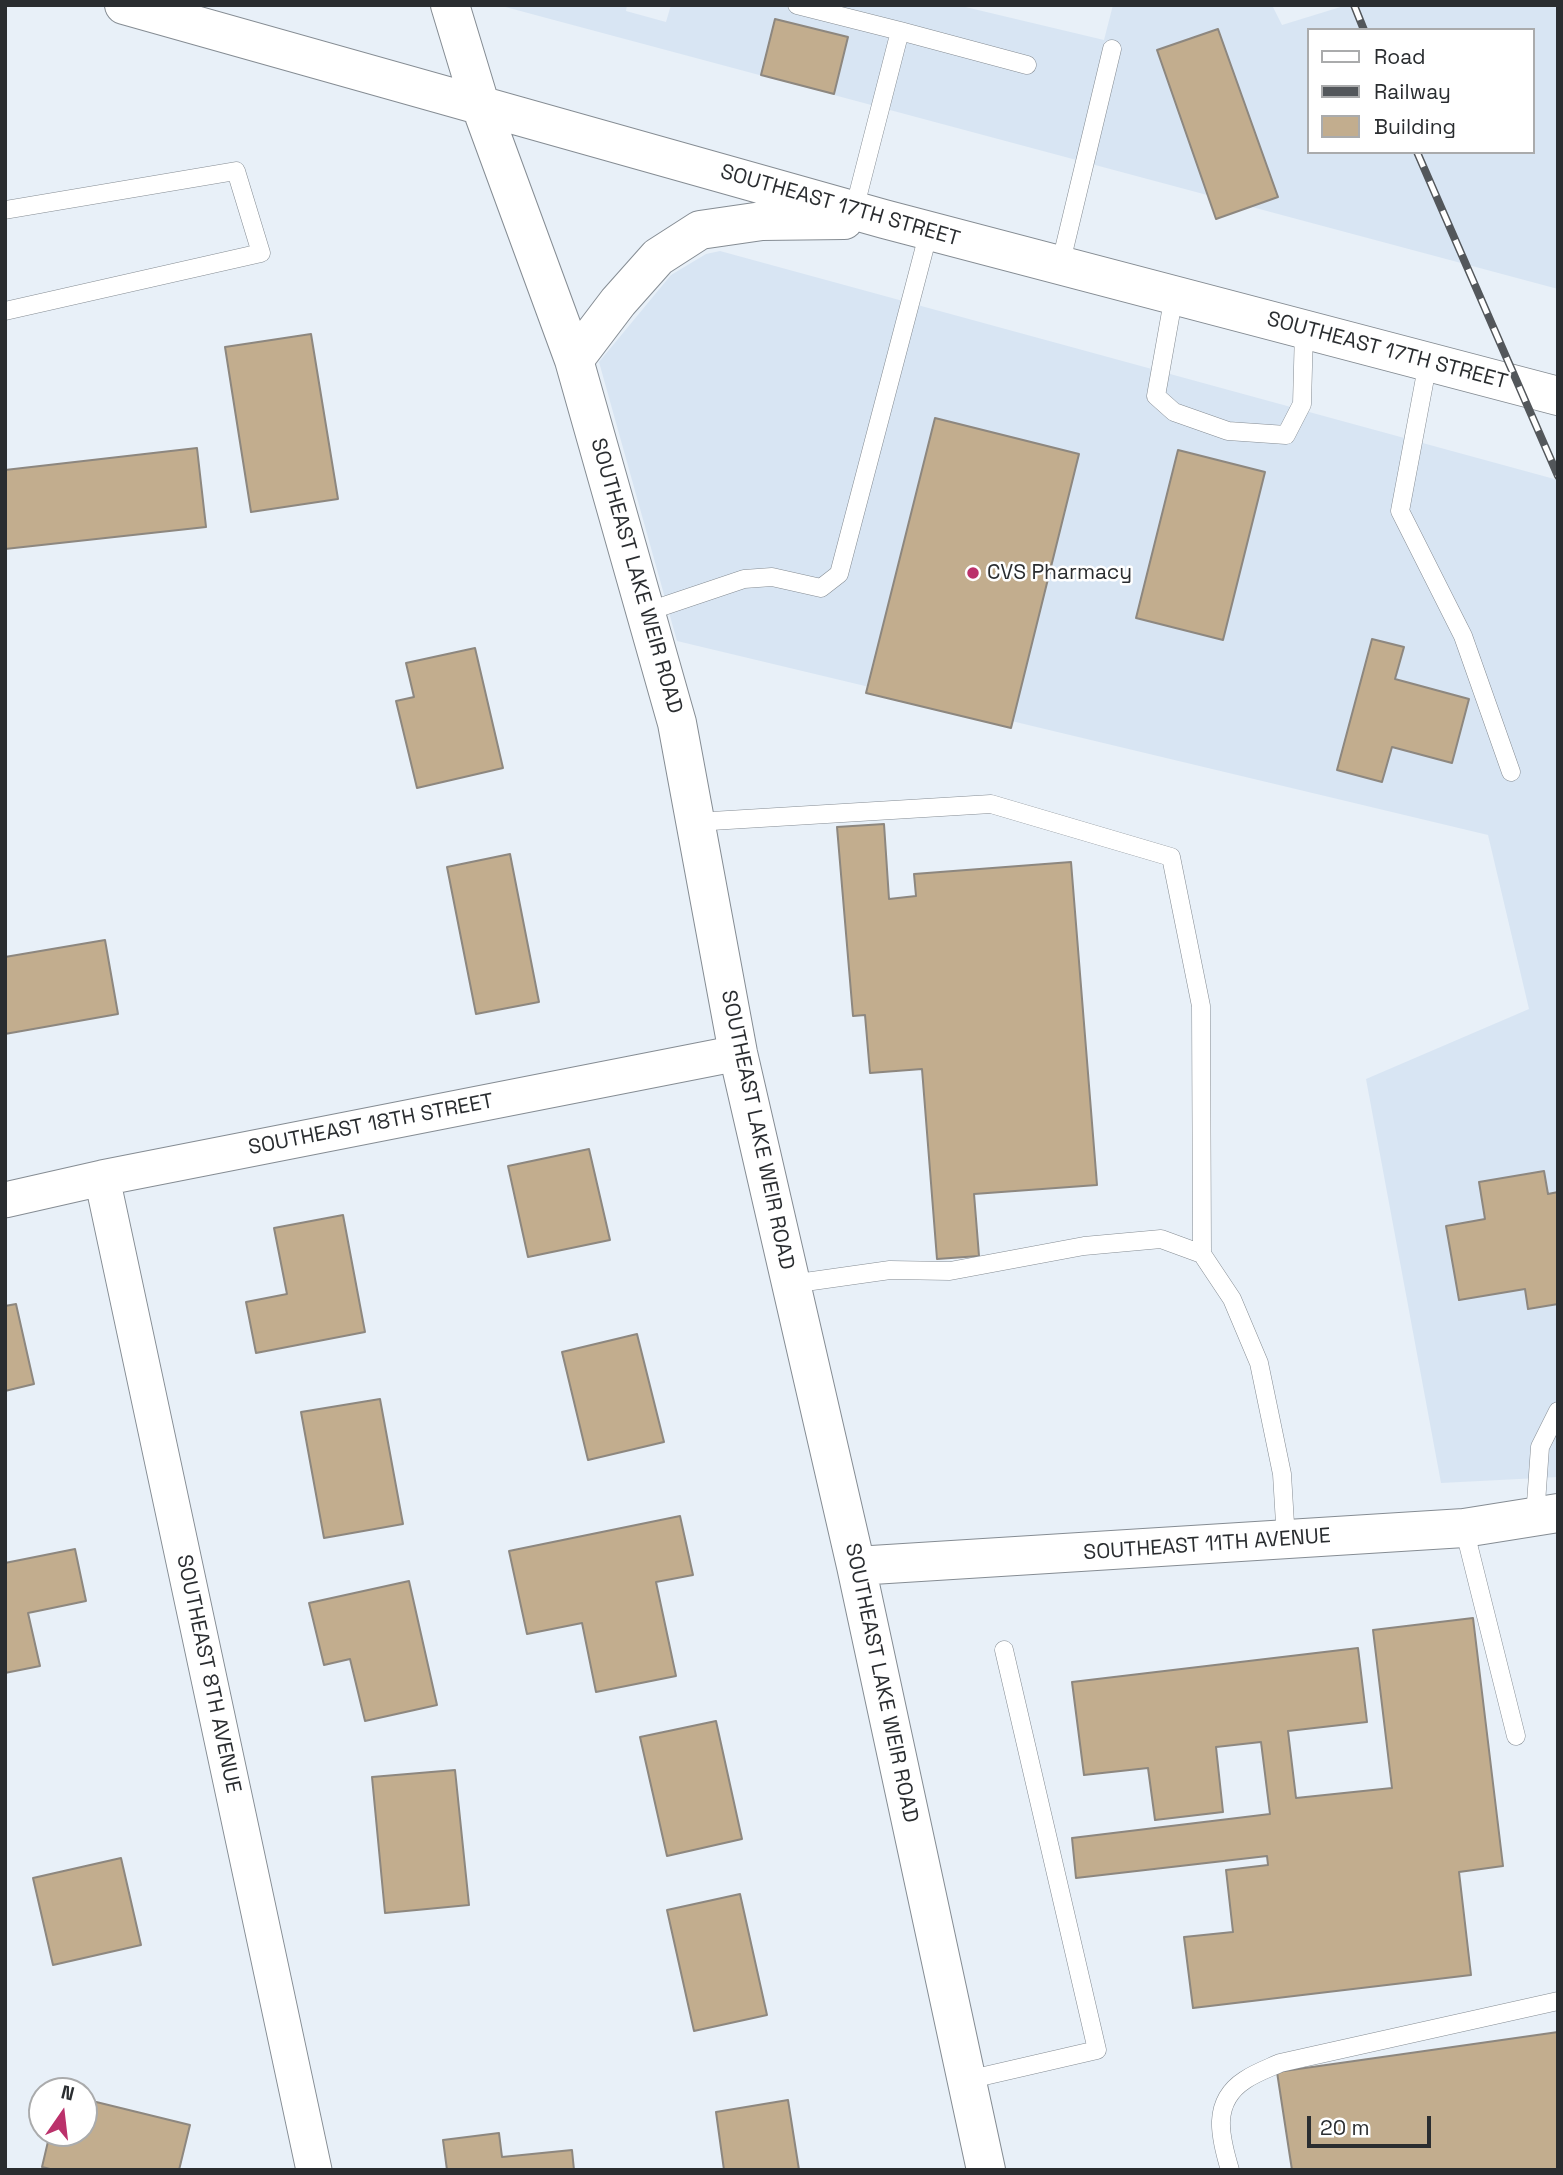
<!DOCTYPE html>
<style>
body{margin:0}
#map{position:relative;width:1563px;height:2175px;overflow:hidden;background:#e8f0f8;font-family:"Space Grotesk",sans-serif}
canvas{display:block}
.frame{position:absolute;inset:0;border:7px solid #2a2d30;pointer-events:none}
.legend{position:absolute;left:1307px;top:28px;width:228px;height:126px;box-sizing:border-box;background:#fff;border:2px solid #aaabac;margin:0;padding:9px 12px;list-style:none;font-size:21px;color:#2a2d30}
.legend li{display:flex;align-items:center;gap:14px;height:35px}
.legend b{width:35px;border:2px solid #aaabac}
.north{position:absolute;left:28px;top:2077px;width:70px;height:70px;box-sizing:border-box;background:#fff;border:2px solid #aaabac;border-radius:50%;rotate:14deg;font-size:19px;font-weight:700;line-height:28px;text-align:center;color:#2a2d30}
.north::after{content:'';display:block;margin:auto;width:24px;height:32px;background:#bb316b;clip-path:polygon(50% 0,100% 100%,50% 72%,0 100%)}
.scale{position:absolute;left:1307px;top:2116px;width:124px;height:32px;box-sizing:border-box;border:4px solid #2a2d30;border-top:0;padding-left:9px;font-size:21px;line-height:24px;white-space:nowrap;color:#2a2d30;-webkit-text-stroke:5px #fff;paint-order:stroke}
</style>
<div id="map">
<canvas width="1563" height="2175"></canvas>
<div class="frame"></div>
<ul class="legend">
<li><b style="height:9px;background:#fff"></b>Road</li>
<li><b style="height:9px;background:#53575b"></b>Railway</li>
<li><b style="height:19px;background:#c2ad8e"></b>Building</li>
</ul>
<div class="north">N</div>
<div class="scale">20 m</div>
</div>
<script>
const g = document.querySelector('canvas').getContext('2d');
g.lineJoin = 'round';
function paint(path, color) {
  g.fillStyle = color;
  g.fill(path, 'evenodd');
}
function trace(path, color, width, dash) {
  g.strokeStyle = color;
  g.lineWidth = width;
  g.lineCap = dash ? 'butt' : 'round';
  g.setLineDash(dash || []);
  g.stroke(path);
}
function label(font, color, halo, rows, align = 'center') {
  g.font = font + ' "Space Grotesk",sans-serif';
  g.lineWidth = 5;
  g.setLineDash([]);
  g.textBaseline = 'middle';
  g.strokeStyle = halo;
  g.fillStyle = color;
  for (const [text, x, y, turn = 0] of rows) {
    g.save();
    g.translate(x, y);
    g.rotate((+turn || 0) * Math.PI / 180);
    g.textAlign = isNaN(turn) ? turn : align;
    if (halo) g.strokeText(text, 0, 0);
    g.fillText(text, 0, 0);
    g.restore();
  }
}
paint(new Path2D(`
 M498,5H627L626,11L666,22L671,5H957L1104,40L1113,5H1272L1282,25L1347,5H1558V289ZM1309,30H1533V152H1309Z
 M720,251L1558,480V1477L1441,1483L1366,1079L1529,1009L1488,835L677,641L599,362L671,275L706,254Z`), '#d8e5f3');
const building = new Path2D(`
 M775,19L848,37L834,94L761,75Z
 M1218,29L1278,197L1216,219L1157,50Z
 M311,334L338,499L251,512L225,347Z
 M935,418L1079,454L1011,728L866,693Z
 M197,448L206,527L5,549V470Z
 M1178,450L1265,472L1223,640L1136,618Z
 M1372,639L1404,647L1395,679L1469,699L1452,763L1392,747L1382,782L1337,770Z
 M475,648L503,768L417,788L396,701L414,697L406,663Z
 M884,824L889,899L916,896L914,874L1071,862L1097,1185L974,1194L979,1256L937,1259L922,1069L870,1073L865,1015L853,1016L837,827Z
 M510,854L539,1002L476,1014L447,867Z
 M105,940L118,1014L5,1034V957Z
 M589,1149L610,1240L528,1257L508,1166Z
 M1544,1171L1548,1194L1558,1192V1304L1528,1309L1525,1289L1459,1300L1446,1226L1485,1219L1479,1182Z
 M343,1215L365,1332L256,1353L246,1302L287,1294L274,1228Z
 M16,1304L34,1384L5,1391V1306Z
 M637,1334L664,1442L588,1460L562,1352Z
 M380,1399L403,1524L324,1538L301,1412Z
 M680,1516L693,1575L656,1582L676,1676L596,1692L582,1623L527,1634L509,1551Z
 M75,1549L86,1601L28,1613L40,1666L5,1673V1563Z
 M409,1581L437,1705L365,1721L350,1659L324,1665L309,1603Z
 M1473,1618L1503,1866L1459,1872L1471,1975L1193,2008L1184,1937L1233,1932L1226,1870L1268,1865L1267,1856L1076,1878L1072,1838L1270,1814L1261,1742L1216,1747L1223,1812L1155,1820L1148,1768L1084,1775L1072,1682L1358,1648L1367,1722L1288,1731L1296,1798L1392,1788L1373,1630Z
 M716,1721L742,1839L667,1856L640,1737Z
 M455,1770L469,1905L385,1913L372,1777Z
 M121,1858L141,1945L53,1965L33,1878Z
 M740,1894L767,2015L694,2031L667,1910Z
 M1558,2032V2170H1292L1277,2072Z
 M84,2099L190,2125L179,2170H54L42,2167L50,2133H84Z
 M788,2100L799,2170H724L716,2112Z
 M499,2133L502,2157L572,2150L574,2170H447L443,2140Z`);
paint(building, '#c2ad8e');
trace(building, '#8d877f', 2);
const lane = new Path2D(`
 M797,5L900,31L854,210
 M900,31L1027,65
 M5,210L236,171L261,253L5,311
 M1060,266L1112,49
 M1174,295L1156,396L1174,412L1228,431L1286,435L1302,404L1304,330
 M1428,362L1400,511L1463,636L1511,772
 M646,612L744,579L772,577L821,588L839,574L929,231
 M695,822L991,804L1171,857L1201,1006L1202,1254
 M791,1284L890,1270L950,1271L1084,1246L1161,1239L1202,1254L1232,1299L1259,1363L1282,1474L1286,1540
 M1535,1517L1540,1447L1558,1411
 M1464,1528L1516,1736
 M967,2080L1097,2050L1004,1650
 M1230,2170C1220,2137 1211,2102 1245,2080C1255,2073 1269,2068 1280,2063L1558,2001`);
const street = new Path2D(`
 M102,1178L314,2170
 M5,1200L102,1178L738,1053`);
const secondary = new Path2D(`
 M124,5L884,219L1558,396
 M450,5L480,104L574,360L677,723L738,1053L856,1566L986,2170
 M574,360L618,302L658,257L700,230L762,221L844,220
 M856,1566L1464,1528L1558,1513`);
trace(lane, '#858c93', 19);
trace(street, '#858c93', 37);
trace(secondary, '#858c93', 40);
trace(lane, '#fff', 18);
trace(street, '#fff', 35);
trace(secondary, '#fff', 38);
const rail = new Path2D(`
 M1354,5L1364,30
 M1417,152L1558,476`);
trace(rail, '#53575b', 8);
trace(rail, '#fff', 5, [16]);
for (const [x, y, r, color] of [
 [973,573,7,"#bb316b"]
]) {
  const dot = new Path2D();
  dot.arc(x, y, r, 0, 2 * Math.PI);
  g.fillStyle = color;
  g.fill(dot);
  trace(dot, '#fff', 2.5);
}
label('21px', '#2a2d30', '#fff', [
 ["SOUTHEAST 17TH STREET",840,206,16],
 ["SOUTHEAST 17TH STREET",1387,351,15],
 ["SOUTHEAST LAKE WEIR ROAD",636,576,74],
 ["SOUTHEAST 18TH STREET",371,1125,-11],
 ["SOUTHEAST LAKE WEIR ROAD",757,1130,78],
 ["SOUTHEAST 11TH AVENUE",1207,1545,-4],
 ["SOUTHEAST 8TH AVENUE",208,1674,78],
 ["SOUTHEAST LAKE WEIR ROAD",881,1683,78]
]);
label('21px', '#2a2d30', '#fff', [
 ["CVS Pharmacy",987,573]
], 'left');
</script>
